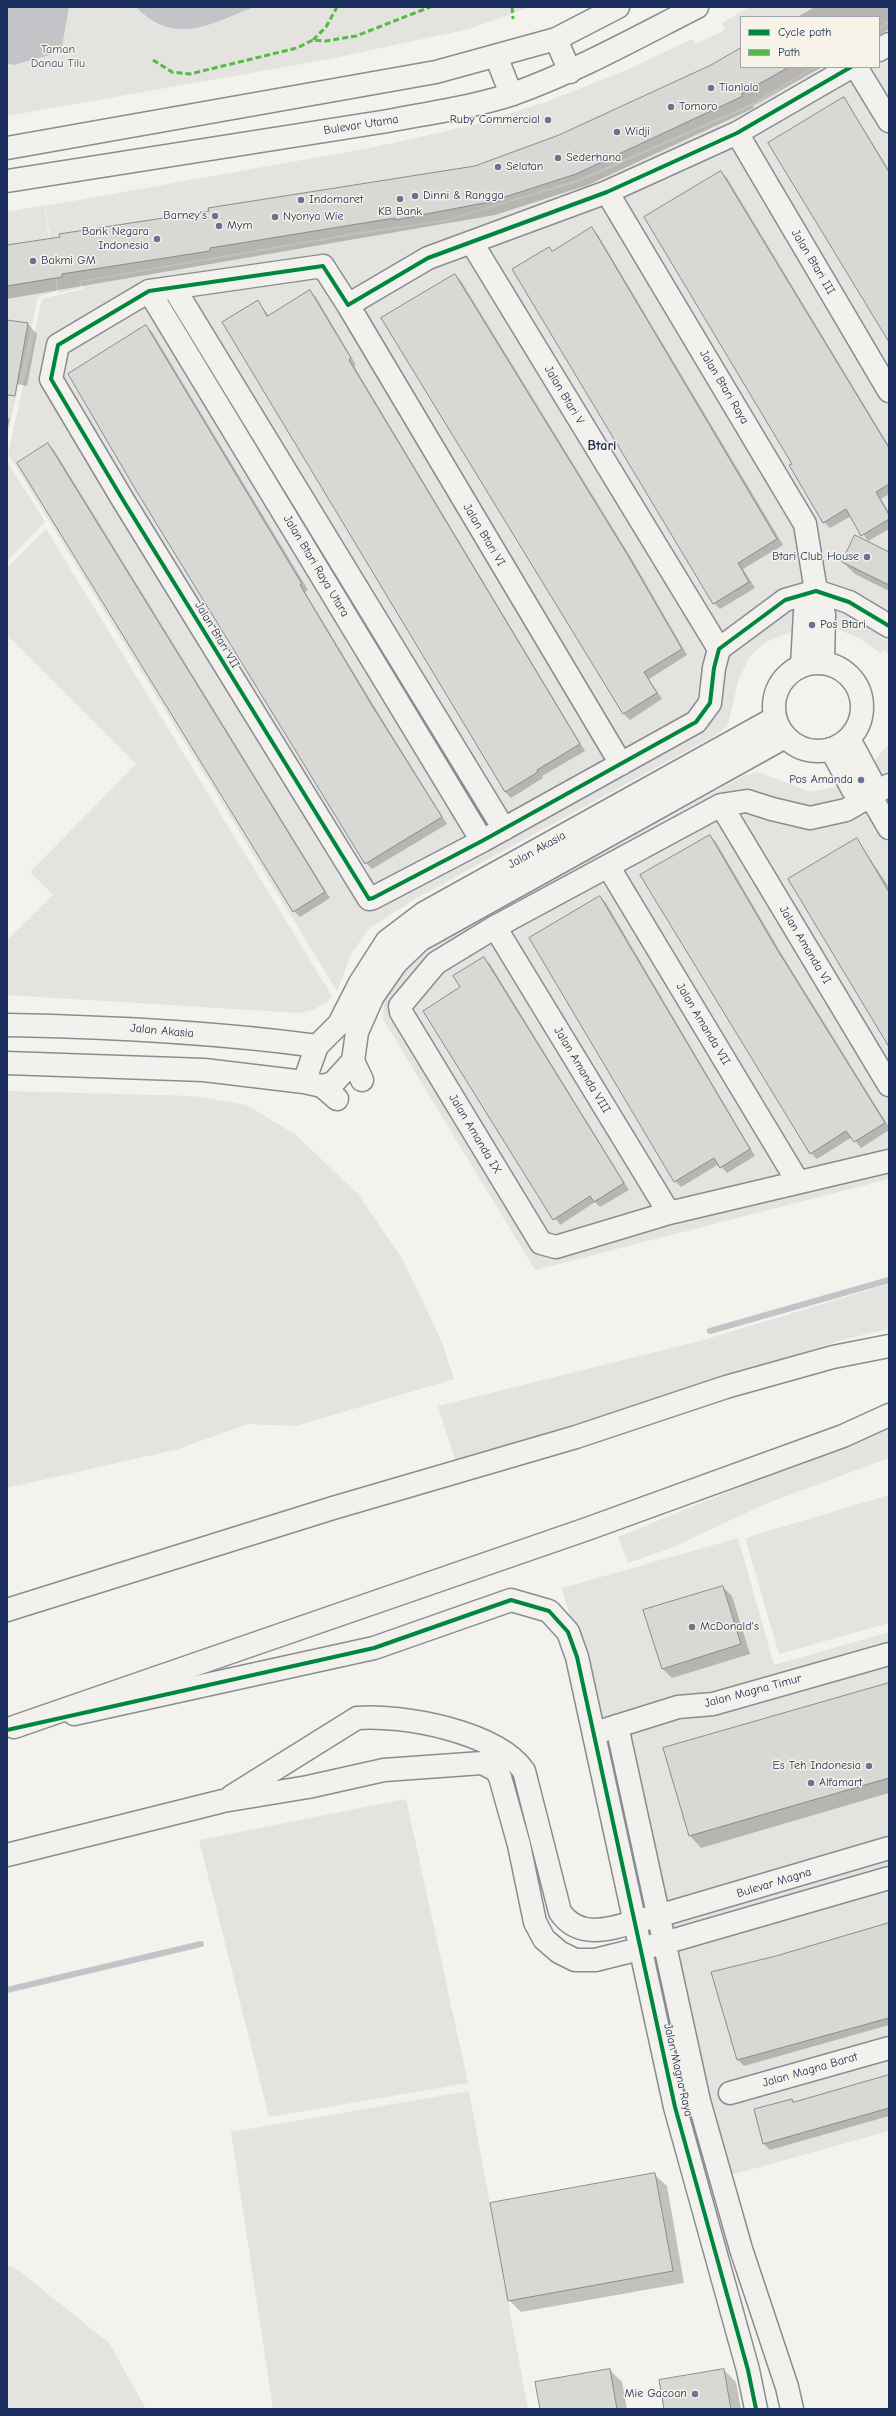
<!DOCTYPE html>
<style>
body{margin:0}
#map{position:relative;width:896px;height:2416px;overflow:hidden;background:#f4f2ec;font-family:"Comic Neue",sans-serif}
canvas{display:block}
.frame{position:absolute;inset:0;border:8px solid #1b2f5e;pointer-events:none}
.legend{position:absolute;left:740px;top:16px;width:140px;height:52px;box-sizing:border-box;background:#f7f3e8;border:1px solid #9fa5b1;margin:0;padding:5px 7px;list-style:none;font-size:12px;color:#1b2f5e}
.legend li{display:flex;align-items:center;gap:8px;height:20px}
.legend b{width:20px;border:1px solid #9fa5b1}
</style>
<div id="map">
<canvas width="896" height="2416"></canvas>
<div class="frame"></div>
<ul class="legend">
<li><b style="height:5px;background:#00873e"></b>Cycle path</li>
<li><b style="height:5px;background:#58b947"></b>Path</li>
</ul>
</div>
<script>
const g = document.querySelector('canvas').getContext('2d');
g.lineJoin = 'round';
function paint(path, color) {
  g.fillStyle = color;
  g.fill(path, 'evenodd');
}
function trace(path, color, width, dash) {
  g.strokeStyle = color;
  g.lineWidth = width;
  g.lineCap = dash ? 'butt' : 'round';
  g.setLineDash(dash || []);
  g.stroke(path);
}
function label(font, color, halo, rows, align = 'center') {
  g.font = font + ' "Comic Neue",sans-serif';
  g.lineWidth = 3;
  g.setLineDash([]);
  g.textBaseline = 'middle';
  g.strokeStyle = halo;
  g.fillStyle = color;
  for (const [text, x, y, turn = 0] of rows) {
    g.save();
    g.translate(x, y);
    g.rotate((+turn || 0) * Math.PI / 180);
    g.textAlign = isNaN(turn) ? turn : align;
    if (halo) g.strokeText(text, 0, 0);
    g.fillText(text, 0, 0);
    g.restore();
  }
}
paint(new Path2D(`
 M7,7H530L469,29L330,59L7,116Z
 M749,7H889V21L879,27V17H741V67H813L751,104L577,180L445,220L354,233L79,281L81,288L59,293L45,206L375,147L470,126L546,102L631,68L692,39L696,44L725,30L722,23Z
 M889,23V655L885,650L880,653L859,638L837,629L804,627L766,642L750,656L738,681L728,724L718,734L415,899L371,927L352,952L337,991L8,454L42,299L83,289L81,282L354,235L445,221L578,182L752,106L816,67H879V29Z
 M44,205L57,291L38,297L7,437V212Z
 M7,461L45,522L7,561Z
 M46,529L332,996L327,1002L313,1010L299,1013L7,995V940L53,895L30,872L136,764L7,635V568Z
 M889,744V1179L535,1270L383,1019L384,997L392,984L412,963L442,940L745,775L758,772L811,792L833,787L849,782L866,770Z
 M7,1091L193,1096L247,1105L296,1135L358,1194L403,1260L441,1340L454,1379L296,1426L248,1424L178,1449L7,1488Z
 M889,1284V1329L841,1340L633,1412L456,1462L438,1406L700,1341Z
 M889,1426V1458L765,1504L671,1548L628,1563L618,1537Z
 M889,1495V1623L779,1654L745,1538Z
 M738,1538L774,1665L889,1632V2131L727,2176L562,1588Z
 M406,1799L468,2083L269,2117L199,1840Z
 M469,2091L528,2409H273L231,2132Z
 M7,2265L18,2270L109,2343L146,2409H7Z`), '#e4e3df');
paint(new Path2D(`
 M7,7H69L61,52L13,65L7,63Z
 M136,7H254C210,24 175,47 136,7Z`), '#c2c4c8');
paint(new Path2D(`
 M815,7H889V29L879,35V17H797Z
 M741,49V67H822L753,106L754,108L588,185L495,215L7,299V246L475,167L560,136L712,66Z
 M843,99L849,105L889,170V339Z
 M721,172L727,178L889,446V494L881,499L889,512V529L868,541L851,516L830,528L824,522L793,464Z
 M592,229L598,235L783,545L743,569L755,588L720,609L714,603L553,252Z
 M455,275L461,281L633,561L687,655L649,679L662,699L630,720L624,714L382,318Z
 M310,291L316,297L356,365L354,366L585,751L542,776L543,778L511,798L505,792L223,322L258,302L269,316Z
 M7,321L28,324L37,334L27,386L7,382Z
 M146,326L152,332L308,590L305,592L377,711L447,824L372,869L366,863Z
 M7,416L10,419L7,431Z
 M48,444L54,450L330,898L300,917L294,911Z
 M889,553V591L855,574L843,562Z
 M710,836L716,842L781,953L889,1127V1130L861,1148L852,1137L817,1159L811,1153L714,996L716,995Z
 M857,839L889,887V1044Z
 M600,897L606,903L755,1156L727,1173L719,1164L681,1187L675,1181Z
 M484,958L490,964L629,1190L600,1207L595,1202L560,1225L495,1128L497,1126L462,988Z
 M723,1587L732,1596L750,1654L672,1678L663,1669Z
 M889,1683V1793L701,1848L690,1836L664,1749Z
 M889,1924V2025L744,2066L738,2060L805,1949Z
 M889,2077V2116L770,2150L764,2144L755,2110L792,2100L795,2103Z
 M654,2174L667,2186L684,2283L521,2312L509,2300Z
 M610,2370L622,2382L627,2409H541Z
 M724,2370L736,2382L741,2409H665Z`), '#0003');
trace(new Path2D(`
 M710,1331L889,1280
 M7,1990L201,1944`), '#c2c4c8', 6);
const building = new Path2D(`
 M741,48V67H789L741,94L743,96L576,174L489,202L395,220V218L370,222L210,248V251L62,274V277L7,286V245L60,237L59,234L209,211L208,208L475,166L559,135L711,65Z
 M844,97L889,172V342L768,143Z
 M721,171L889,448V484L876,492L889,515V519L861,536L846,509L823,523L789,465L792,464L644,217Z
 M592,227L777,539L738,563L749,582L713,604L512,269L549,247L552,251Z
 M455,274L627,554L682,649L644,672L657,693L623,714L381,318Z
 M310,290L351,358L349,360L580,744L537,770L538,772L505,792L222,322L258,300L267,316Z
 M7,320L28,323L15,396L7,395Z
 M146,325L302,584L300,585L371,704L442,817L365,864L134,487L68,374Z
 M48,443L325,892L293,912L17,463Z
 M855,535L889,552V585L842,562Z
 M710,835L775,946L885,1123L854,1142L846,1131L810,1154L640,875Z
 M857,838L889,892V1047L788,879Z
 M600,896L750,1149L720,1168L714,1158L674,1182L529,938Z
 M484,957L624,1183L594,1202L590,1196L553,1220L423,1011L460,987L453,976Z
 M723,1586L741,1644L662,1669L643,1610Z
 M889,1683V1778L689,1836L663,1748Z
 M889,1923V2018L737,2060L711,1972L776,1956Z
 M889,2075V2108L763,2144L754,2109L792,2099L793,2102Z
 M655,2173L673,2271L508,2301L490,2203Z
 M610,2369L617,2409H540L535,2382Z
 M724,2369L731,2409H664L659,2380Z`);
paint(building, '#d8d8d5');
trace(building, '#898c92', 1);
const street = new Path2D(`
 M879,50L889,44
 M851,67L737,133L607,192L428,258L348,305L323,266L149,291L58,345L51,379L123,500L369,899L373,898L482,841L696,722L710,703L714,668L719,649L785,600L816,591L849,602L889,626
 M856,67L889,121
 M737,133L889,391
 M607,192L805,524L816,591L824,614L823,663
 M472,243L719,649
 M174,288L504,829
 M149,291L482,841
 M348,305L621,764
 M802,666L805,612L816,591
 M849,739L871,780V797
 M831,749L853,790L871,797
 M889,785L846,810L810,818L772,809L747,801L721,805L495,927L436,963L400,1006L401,1012L541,1243L556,1247L669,1213L889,1161
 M871,797L889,828
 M721,805L889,1085
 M608,866L798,1182
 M495,927L669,1213
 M353,1061L362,1080
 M322,1086L337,1099
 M595,1733L678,1707L713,1704L889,1654
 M658,1916L889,1848
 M664,1943L889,1878
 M730,2093L889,2048`);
const secondary = new Path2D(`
 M556,39L570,72
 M496,56L511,94
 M7,148L436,72L556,39L618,7
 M7,181L388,121C429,113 473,107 513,94C577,71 636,38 697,7
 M774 707a44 44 0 1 1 88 0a44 44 0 1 1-88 0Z
 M7,1025C111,1027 214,1032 317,1046L339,1024L360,983L387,941L424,913L775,718
 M7,1063L204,1070L304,1082L322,1086L333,1083L353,1061L357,1032L373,996L396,963L420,940L785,737
 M304,1082L317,1046
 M74,1714L374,1648L511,1600L549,1611L568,1632L577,1657L675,2107L748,2370L756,2409
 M617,1726L699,2101L741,2249L787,2387L792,2409
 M232,1796L357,1718C402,1714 497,1732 524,1771L560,1912C581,1943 618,1926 649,1918
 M7,1855L223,1801L308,1787L384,1770L482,1763L496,1770L500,1777L519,1845L535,1922L544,1939L559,1952L575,1960H595L664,1943`);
const highway = new Path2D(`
 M7,1610L333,1508L576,1437L726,1387L833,1357L889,1346
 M14,1727L587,1529L843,1436L889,1415`);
trace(street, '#898c92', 25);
trace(secondary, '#898c92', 25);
trace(highway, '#898c92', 25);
trace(street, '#f2f1ed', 22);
trace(secondary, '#f2f1ed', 22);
trace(highway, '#f2f1ed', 22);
trace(new Path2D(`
 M512,7L513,19
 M313,40L326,27L337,7
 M153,60L172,72L190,74L297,48L313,40L326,41L356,36L430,7`), '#58b947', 3, [6, 3]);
trace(new Path2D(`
 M851,67L737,133L607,192L428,258L348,305L323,266L149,291L58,345L51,379L123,500L369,899L373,898L482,841L696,722L710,703L714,668L719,649L785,600L816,591L849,602L889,626
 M7,1730L374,1648L511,1600L549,1611L568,1632L577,1657L675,2107L748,2370L756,2409`), '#00873e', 4);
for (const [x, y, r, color] of [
 [711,88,4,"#677390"],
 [671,107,4,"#677390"],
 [548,120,4,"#677390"],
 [617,132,4,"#677390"],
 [558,158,4,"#677390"],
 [498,167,4,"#677390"],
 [415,196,4,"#677390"],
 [400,199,4,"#677390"],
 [301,200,4,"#677390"],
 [215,216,4,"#677390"],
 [275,217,4,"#677390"],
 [219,226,4,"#677390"],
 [157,239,4,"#677390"],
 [33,261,4,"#677390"],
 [867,557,4,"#677390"],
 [812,625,4,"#677390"],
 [861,780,4,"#677390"],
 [692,1627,4,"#677390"],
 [869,1766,4,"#677390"],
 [811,1783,4,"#677390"],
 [695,2394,4,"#677390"]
]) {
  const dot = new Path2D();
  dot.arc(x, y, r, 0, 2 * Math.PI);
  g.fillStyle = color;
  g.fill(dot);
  trace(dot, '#f7f3e8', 1.5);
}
label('12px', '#415076', '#f7f3e8', [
 ["Taman",58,50],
 ["Danau Tilu",58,64]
]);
label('12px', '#1b2f5e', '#f7f3e8', [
 ["Tianlala",719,88],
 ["Tomoro",679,107],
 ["Ruby Commercial",540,120,"right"],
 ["Widji",625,132],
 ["Sederhana",566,158],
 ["Selatan",506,167],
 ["Dinni & Rangga",423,196],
 ["Indomaret",309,200],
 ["KB Bank",400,212,"center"],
 ["Barney's",207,216,"right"],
 ["Nyonya Wie",283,217],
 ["Mym",227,226],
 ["Bank Negara",149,232,"right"],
 ["Indonesia",149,246,"right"],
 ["Bakmi GM",41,261],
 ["Btari Club House",859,557,"right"],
 ["Pos Btari",820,625],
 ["Pos Amanda",853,780,"right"],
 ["McDonald's",700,1627],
 ["Es Teh Indonesia",861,1766,"right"],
 ["Alfamart",819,1783],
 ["Mie Gacoan",687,2394,"right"]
], 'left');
label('12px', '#1b2f5e', '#f7f3e8', [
 ["Bulevar Utama",361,125,-9],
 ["Jalan Btari III",813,262,59],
 ["Jalan Btari Raya",724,387,59],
 ["Jalan Btari V",564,395,59],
 ["Jalan Btari VI",484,535,59],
 ["Jalan Btari Raya Utara",316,566,59],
 ["Jalan Btari VII",217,635,59],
 ["Jalan Akasia",537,850,-29],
 ["Jalan Amanda VI",805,945,59],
 ["Jalan Amanda VII",703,1024,59],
 ["Jalan Akasia",162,1031,5],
 ["Jalan Amanda VIII",582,1070,59],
 ["Jalan Amanda IX",475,1134,59],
 ["Jalan Magna Timur",753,1691,-15],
 ["Bulevar Magna",774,1883,-17],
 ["Jalan Magna Raya",678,2070,77],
 ["Jalan Magna Barat",810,2070,-16]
]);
label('bold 14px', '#1b2f5e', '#f7f3e8', [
 ["Btari",602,446]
]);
</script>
